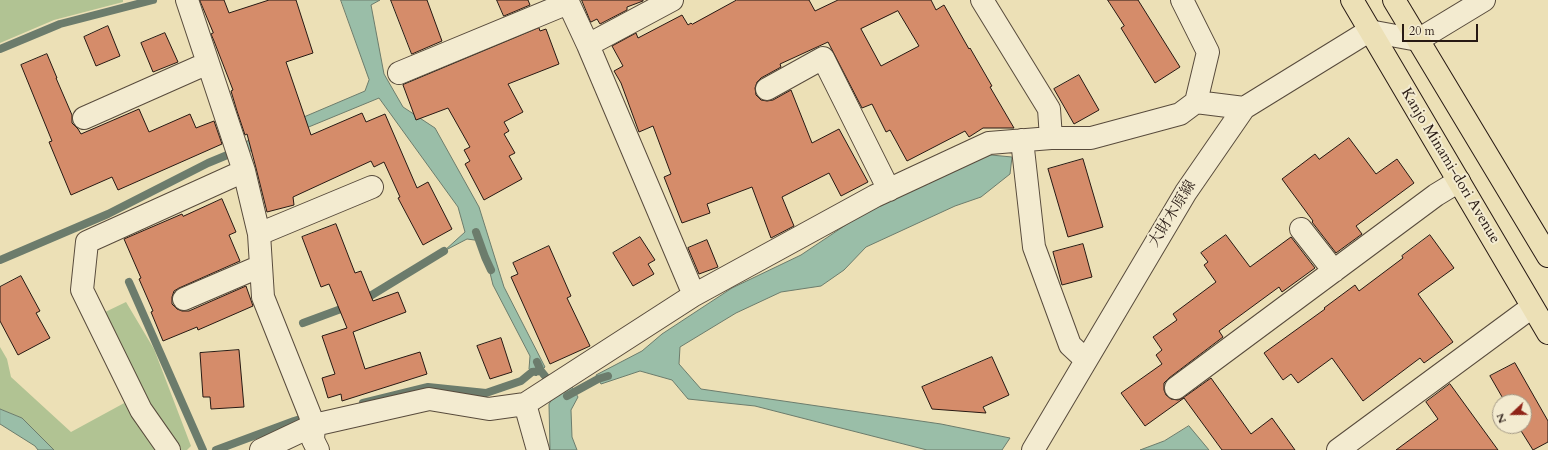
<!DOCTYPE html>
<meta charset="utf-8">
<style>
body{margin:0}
#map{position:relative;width:1548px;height:450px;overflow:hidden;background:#ece0b6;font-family:Cardo,serif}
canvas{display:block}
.north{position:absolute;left:1492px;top:394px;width:40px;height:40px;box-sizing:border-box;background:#f3ebd0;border:1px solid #a19784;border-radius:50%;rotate:248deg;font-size:11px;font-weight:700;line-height:16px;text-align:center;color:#271913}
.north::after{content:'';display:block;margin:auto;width:14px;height:18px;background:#8f2418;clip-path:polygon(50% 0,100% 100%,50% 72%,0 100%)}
.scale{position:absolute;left:1402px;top:24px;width:76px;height:18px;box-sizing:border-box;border:2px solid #271913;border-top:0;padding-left:5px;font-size:12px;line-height:14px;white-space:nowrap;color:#271913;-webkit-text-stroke:3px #f3ebd0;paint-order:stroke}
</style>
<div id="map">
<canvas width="1548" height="450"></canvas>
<div class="north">N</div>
<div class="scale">20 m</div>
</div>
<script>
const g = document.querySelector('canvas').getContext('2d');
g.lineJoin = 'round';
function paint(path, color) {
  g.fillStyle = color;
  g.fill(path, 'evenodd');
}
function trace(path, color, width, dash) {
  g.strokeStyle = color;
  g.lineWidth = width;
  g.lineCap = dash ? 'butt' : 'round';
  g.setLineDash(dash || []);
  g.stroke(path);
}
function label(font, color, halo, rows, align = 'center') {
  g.font = font + ' Cardo,"Noto Serif JP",serif';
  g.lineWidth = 4;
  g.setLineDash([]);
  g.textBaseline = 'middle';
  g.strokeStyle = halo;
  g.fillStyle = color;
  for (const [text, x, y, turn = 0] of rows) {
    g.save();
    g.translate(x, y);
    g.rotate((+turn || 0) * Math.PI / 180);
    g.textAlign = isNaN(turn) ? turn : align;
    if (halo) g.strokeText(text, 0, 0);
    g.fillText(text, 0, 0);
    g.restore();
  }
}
paint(new Path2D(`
 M0,0H123V2L54,20L0,43Z
 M126,302L154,349L191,446L187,450H54L22,418L0,409V347L7,359L11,377L71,432L139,395L99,315Z`), '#b1c393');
const water = new Path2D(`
 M341,0H380L371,5L384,74L403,107L435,128L479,207L504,287L545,367L536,376L529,369L530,356L493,285L482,241L467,239L444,251L465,232L458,207L379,98L248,152L245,142L365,91L369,80Z
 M991,155L1012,157L1010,174L981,197L955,206L866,247L844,270L821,286L781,292L736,313L680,347L679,364L701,389L941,424L1010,438L1002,450H927L755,406L688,399L672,380L640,371L601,384L596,375L642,351L662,334L732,288L801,255L889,196Z
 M572,387L578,397L571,410L572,437L577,450H550L549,404L557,391Z
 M0,409L22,418L54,450H38L35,446L0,424Z
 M1189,426L1209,450H1140L1164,441Z`);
paint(water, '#9abea8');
trace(water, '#6c7c6c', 1);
trace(new Path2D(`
 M0,49L60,24L153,0
 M476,232L485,257L491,270
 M0,260L108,214L208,163L237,151
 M129,282L203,450
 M362,301L444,251
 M303,323L349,306
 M537,362L541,371L553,386
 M567,396L598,379L608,376
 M363,403L428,387L486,393L521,381L532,372L541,371
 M216,450L294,421L310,416`), '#6c7c6c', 8);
const building = new Path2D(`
 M200,0H224L229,13L269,0H296L313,53L286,62L311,135L362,113L366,122L385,114L417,188L428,182L452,229L423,245L398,198L400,197L384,162L374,167L371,161L293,197L294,205L267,212L256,168L247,134L245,135L237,111L231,91L233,90L214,41L211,34L213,33Z
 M391,0H427L442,41L412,54Z
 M497,0H528L530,5L504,16Z
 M582,0H643V1L627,7V10L600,24L597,19L591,22Z
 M737,0H809L815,11L838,0H931L936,10L944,5L969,49L970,48L992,86L990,87L1014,128H983L969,137L965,131L907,161L890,130L886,132L872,104L862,108L828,42L780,64L781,67L761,78L757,82L755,88L756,95L761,100L767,101L773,100L791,90L812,143L839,129L868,182L841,196L829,173L782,197L794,226L771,238L752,187L707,204L710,213L682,223L664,177L671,174L653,126L639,132L621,83L614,71L623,66L612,46L636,33L638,38L682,15L688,25L691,23L692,24ZM898,11L919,46L881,66L861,29Z
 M1108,0H1138L1180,67L1155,83L1121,28L1124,26Z
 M108,26L120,56L96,66L84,37Z
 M539,28L540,31L546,29L559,64L508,84L523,112L504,122L509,131L504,134L515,153L509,156L522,179L484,200L465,164L470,161L464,150L470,147L448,108L416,120L403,85Z
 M165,33L178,62L153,72L141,43Z
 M47,54L57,78H56L72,115V123L78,129L81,134L139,109L149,132L190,114L196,128L214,121L222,144L118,190L112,177L71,195L49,142L52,141L21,65Z
 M1079,75L1099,110L1074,124L1054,89Z
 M1349,138L1376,174L1397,159L1414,183L1356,226L1362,234L1336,253L1312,222L1313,221L1282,179L1315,154L1319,159Z
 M1083,159L1103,227L1068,237L1048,169Z
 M222,199L236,232L229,235L240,261L179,288L174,291L172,297V304L177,309L182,311H189L246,286L253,306L198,330L197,327L163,341L151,312L153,311L139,279L141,278L124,239L182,214L183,216Z
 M336,224L355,273L361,271L373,301L398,292L406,312L353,332L365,369L420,352L427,374L342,401L341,394L328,398L322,378L335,374L322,336L347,328L329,284L321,287L302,237Z
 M1226,235L1250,267L1291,237L1315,268L1282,292L1279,287L1219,331L1223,337L1169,378L1164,383V390L1166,395L1171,399L1178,400L1183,398L1211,378L1251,434L1272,418L1295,450H1222L1184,398L1145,426L1121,393L1162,364L1156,355L1162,350L1153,337L1177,320L1173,314L1216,282L1204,265L1208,262L1201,253Z
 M1430,235L1454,268L1418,294L1453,342L1424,363L1420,358L1363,401L1332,358L1298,383L1291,374L1283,380L1264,353L1325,309L1324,308L1355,285L1359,291L1403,258L1402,256Z
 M640,237L655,260L648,264L654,274L633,286L613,253Z
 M707,240L718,267L699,274L688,248Z
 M1083,244L1092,277L1062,285L1053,252Z
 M549,246L571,296L567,298L590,346L550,364L511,277L518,274L513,263Z
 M21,276L40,311L36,313L50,338L18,355L0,321V287Z
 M501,338L512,372L490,379L477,346Z
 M239,350L244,407L211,409L210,397H203L200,353Z
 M992,357L1009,395L983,407L986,413L932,409L922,387Z
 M1515,363L1548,421V442L1533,450L1518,426H1524V402H1505L1490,376Z
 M1450,384L1498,450H1396L1438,419L1426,402Z`);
paint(building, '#d58c6a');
trace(building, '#271913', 1);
const minor = new Path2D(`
 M187,0L244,171L259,234L263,297L314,425L313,440L318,450
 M567,0L588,45L694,295
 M982,0L1049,109L1051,138
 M1182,0L1208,52L1196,102
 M588,45L672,0
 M399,73L568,3
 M767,89L823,58L889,190
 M84,118L208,63
 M1022,140L1034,247L1070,345L1086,360
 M1301,229L1334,271
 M259,234L372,187
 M184,299L261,266
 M1176,388L1436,195L1459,181
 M525,404L538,450
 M169,450L141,410L82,290L87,242L244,171
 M261,450L314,425L429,399L489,409L525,404L694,295L875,196L989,143L1051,138H1091L1180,114L1196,102L1244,108
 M1033,450L1186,192L1244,108L1369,31L1418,40L1484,0
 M1338,450L1532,307`);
const major = new Path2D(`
 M1352,0L1548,333
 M1394,0L1548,256`);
trace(minor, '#584b3c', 24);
trace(major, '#271913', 24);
trace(minor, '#f3ebd0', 22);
trace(major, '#ece0b6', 22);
label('15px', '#271913', '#f3ebd0', [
 ["Kanjo Minami-dori Avenue",1450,166,59],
 ["大財木原線",1173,214,-58]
]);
</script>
